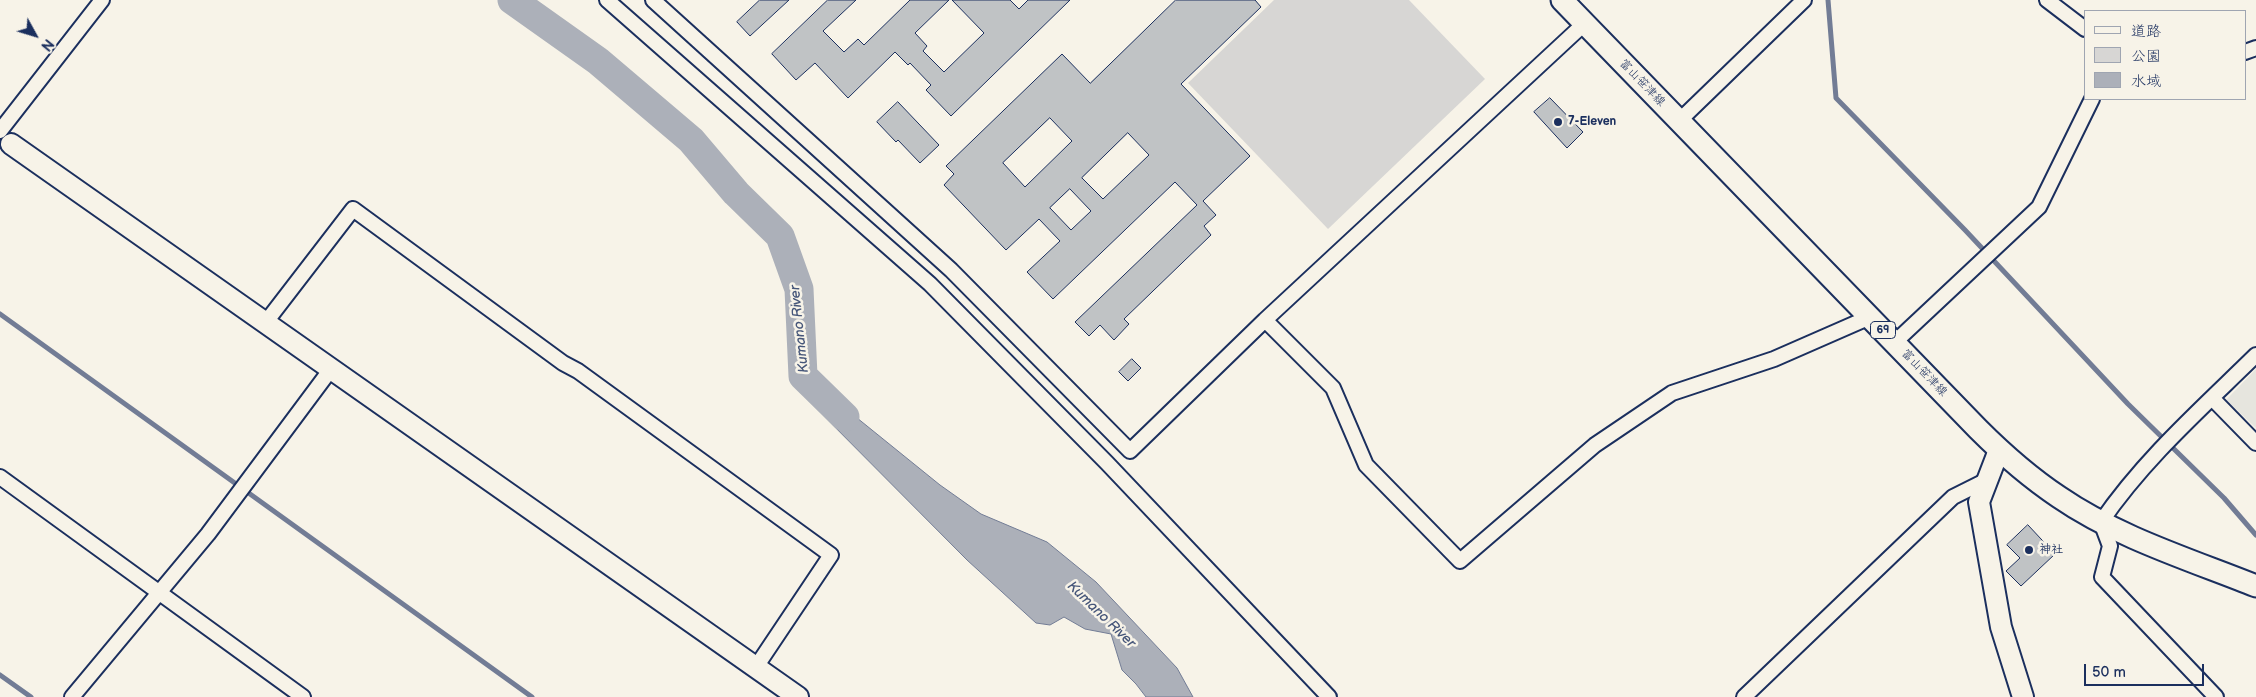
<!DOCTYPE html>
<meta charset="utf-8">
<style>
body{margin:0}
#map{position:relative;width:2256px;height:697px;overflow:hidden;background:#f7f3e8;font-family:"Balsamiq Sans","Klee One",sans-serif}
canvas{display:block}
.legend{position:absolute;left:2084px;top:10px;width:162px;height:90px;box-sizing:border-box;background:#f7f3e8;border:1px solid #9fa5b1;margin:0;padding:6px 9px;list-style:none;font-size:15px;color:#1b2f5e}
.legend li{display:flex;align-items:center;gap:10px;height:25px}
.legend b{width:25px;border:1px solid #9fa5b1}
.north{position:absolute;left:10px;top:10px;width:50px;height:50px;-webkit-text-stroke:4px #f7f3e8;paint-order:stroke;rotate:129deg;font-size:14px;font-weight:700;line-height:20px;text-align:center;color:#1b2f5e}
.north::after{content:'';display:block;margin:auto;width:18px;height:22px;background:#1b2f5e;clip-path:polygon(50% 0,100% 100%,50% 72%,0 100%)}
.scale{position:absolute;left:2084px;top:664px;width:120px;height:22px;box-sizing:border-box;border:2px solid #1b2f5e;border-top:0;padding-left:6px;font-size:15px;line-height:18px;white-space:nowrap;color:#1b2f5e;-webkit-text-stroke:4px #f7f3e8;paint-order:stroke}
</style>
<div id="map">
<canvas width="2256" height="697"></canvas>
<ul class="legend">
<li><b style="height:6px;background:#f7f3e8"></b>道路</li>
<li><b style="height:14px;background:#d7d6d4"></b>公園</li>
<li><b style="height:14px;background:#acb0b9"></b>水域</li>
</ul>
<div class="north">N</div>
<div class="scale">50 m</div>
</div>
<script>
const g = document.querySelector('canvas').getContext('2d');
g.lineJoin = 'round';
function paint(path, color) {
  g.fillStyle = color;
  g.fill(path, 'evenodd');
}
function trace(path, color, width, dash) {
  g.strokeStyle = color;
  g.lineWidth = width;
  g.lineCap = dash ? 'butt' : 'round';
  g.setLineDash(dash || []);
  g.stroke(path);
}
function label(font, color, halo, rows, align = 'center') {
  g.font = font + ' "Balsamiq Sans","Klee One",sans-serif';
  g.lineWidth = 5;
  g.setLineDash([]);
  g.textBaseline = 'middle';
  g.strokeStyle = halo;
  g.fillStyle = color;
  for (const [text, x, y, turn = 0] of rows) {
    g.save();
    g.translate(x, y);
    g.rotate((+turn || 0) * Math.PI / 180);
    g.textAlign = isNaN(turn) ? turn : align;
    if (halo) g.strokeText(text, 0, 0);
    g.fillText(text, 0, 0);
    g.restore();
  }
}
paint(new Path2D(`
 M2256,369V428L2226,400Z`), '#e6e5de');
paint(new Path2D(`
 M1274,0H1409L1485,79L1328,229L1188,83Z`), '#d7d6d4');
const water = new Path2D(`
 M820,388L940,485L981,514L1047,542L1096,582L1177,668L1193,697H1146L1136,684L1122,670L1111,634L1085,629L1064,617L1050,625L1036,623L967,560L801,393Z`);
paint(water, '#acb0b9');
trace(water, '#727c95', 1);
trace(new Path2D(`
 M1828,0L1836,98L1965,230L2128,404L2224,498L2256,535
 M0,314L532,697
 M0,675L31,697`), '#727c95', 5);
trace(new Path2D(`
 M512,0L598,61L691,140L736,193L780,236L799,289L803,376L845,417`), '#acb0b9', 29);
const building = new Path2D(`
 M760,0H789L750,36L737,22Z
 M828,0H856L823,31L844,52L858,39L864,45L910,0H949L915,33L927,46L923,51L944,72L984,33L952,0H1010L1019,9L1028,0H1070L951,116L926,90L931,85L910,63L908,65L895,52L848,98L815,63L796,80L772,54Z
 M1176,0H1255L1261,7L1181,84L1250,156L1203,201L1216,215L1204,226L1211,235L1124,319L1129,324L1114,340L1100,325L1089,336L1075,322L1197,205L1175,182L1053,299L1027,272L1060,241L1039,219L1006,250L944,185L954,174L946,166L1062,54L1090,83ZM1050,118L1072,141L1025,187L1003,163ZM1128,133L1149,155L1103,199L1082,178ZM1070,189L1091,211L1071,230L1050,208Z
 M1550,98L1583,132L1567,148L1534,112Z
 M898,102L939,145L920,163L898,140L896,142L877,122Z
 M1132,359L1141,368L1128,381L1119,372Z
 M2028,525L2055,554L2021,586L2006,571L2020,558L2007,545Z`);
paint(building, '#c0c3c5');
trace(building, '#1b2f5e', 1);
const street = new Path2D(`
 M607,0L930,284L1107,463L1329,697
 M653,0L951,270L1130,451L1265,320L1585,23
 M2047,0L2085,29
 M2245,52L2256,48
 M1679,121L1804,0
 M0,131L102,0
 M1265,320L1333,388L1366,465L1460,561L1595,445L1672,393L1774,359L1870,317
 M266,322L353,209L563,363L578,371L831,555L756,667
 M1895,342L2039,207L2092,99
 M2212,398L2256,443
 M0,477L303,697
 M72,697L208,534L331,369
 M1744,697L1953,497L1987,480
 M2216,697L2102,577L2110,546L2101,522C2144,459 2202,408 2256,355`);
const secondary = new Path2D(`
 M11,144L798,697
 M1999,450L1979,502L2001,627L2023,697`);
const primary = new Path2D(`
 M1562,0L1978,429C2003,454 2029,477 2059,497C2117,537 2191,560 2256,586`);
trace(street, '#1b2f5e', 18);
trace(secondary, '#1b2f5e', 24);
trace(primary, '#1b2f5e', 25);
trace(street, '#f7f3e8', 14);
trace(secondary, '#f7f3e8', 20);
trace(primary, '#f7f3e8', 21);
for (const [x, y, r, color] of [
 [1558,122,5,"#1b2f5e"],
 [2029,550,5,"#1b2f5e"]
]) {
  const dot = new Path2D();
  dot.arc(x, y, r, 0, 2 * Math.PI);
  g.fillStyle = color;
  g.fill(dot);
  trace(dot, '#f7f3e8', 2);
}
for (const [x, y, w] of [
 [1883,330,25]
]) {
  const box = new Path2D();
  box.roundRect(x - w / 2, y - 8.5, w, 17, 4);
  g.fillStyle = '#f7f3e8';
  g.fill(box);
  trace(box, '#1b2f5e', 1);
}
label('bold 11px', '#1b2f5e', null, [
 ["69",1883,330]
]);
label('12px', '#1b2f5e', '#f7f3e8', [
 ["富山笹津線",1642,83,46],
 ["富山笹津線",1924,373,46]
]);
label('bold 12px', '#1b2f5e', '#f7f3e8', [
 ["7-Eleven",1568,122],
 ["神社",2039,550]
], 'left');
label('italic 14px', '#465679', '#f7f3e8', [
 ["Kumano River",800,329,-96],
 ["Kumano River",1101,615,44]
]);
</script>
